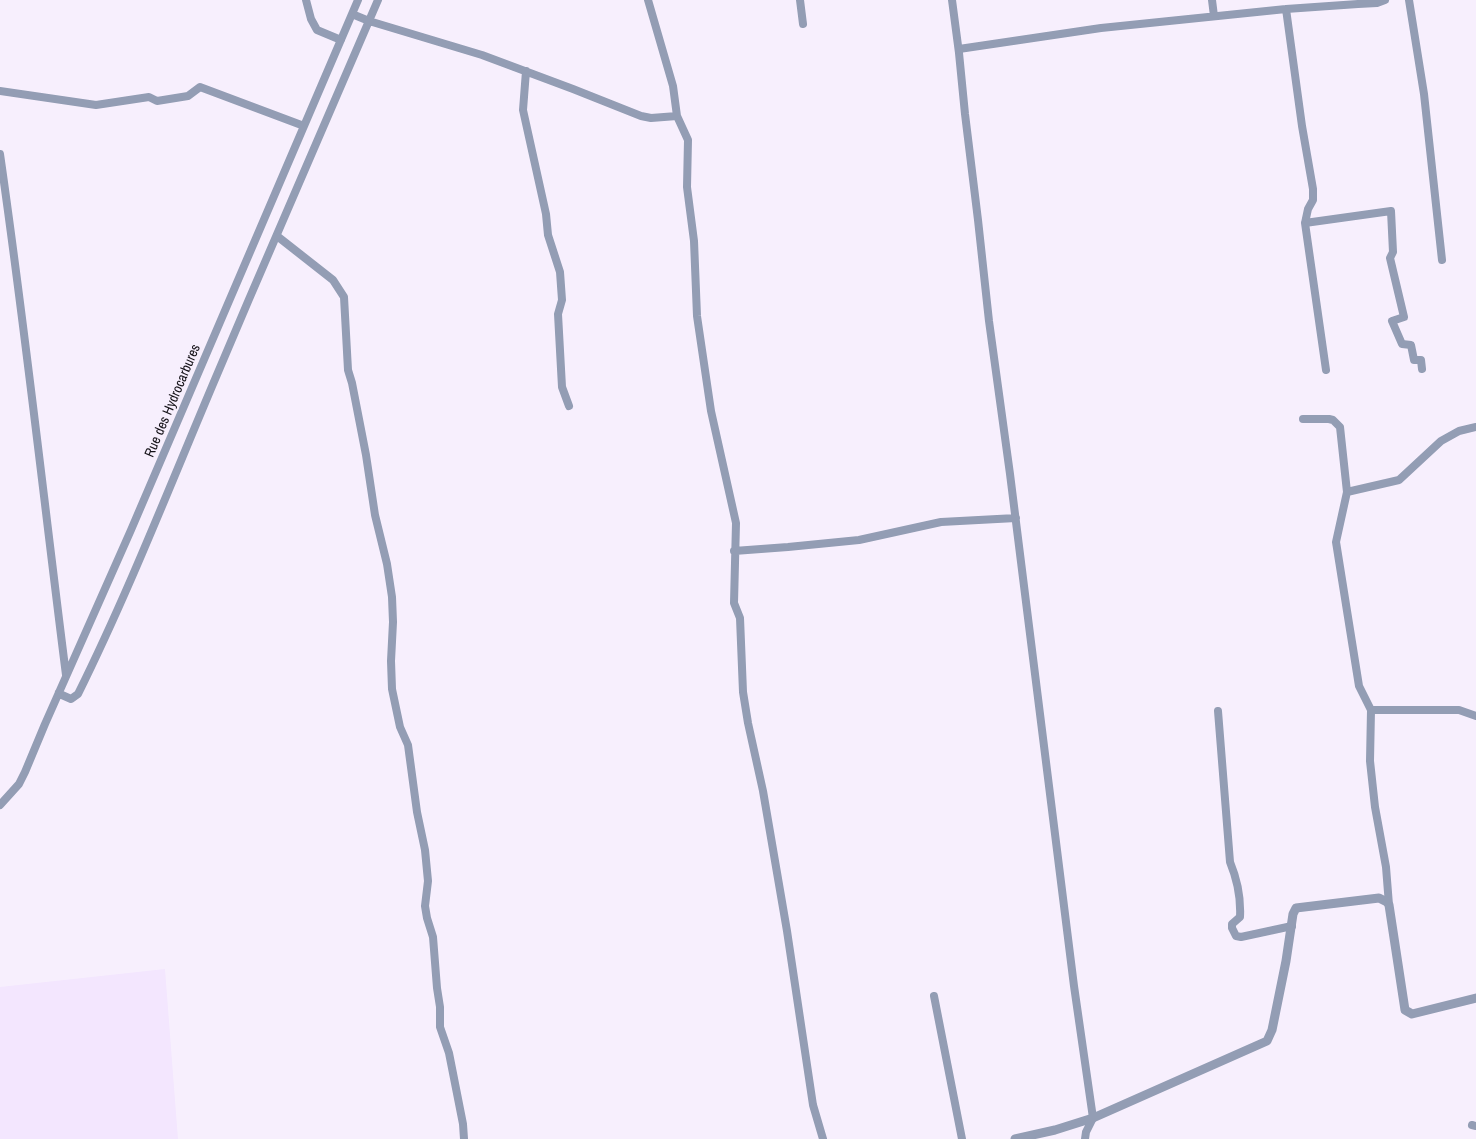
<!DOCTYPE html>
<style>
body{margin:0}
canvas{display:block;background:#f7effd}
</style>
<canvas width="1476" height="1139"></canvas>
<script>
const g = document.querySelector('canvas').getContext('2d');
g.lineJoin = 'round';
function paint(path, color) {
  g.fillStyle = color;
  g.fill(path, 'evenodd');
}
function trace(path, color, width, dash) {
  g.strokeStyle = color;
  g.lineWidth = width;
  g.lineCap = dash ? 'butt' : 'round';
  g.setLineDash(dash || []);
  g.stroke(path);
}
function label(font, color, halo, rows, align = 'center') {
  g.font = font + ' "Archivo Narrow",sans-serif';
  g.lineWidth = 4;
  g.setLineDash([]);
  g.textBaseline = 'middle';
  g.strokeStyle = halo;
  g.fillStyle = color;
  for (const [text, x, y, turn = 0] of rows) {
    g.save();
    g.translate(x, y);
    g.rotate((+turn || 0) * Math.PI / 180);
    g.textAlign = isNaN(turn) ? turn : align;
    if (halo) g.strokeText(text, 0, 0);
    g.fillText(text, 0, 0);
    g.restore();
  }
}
paint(new Path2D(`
 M165,969L178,1139H0V987Z`), '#f3e6fe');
trace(new Path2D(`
 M306,0L311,19L317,30L341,40
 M648,0L673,86L677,116
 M800,0L803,24
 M952,0L959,53L965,114L978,220L989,321L1010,474L1074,986L1093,1118L1086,1132L1085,1139
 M1212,0L1214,16
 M1409,0L1424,94L1442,260
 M1286,9L1302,126L1313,189V200L1308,209L1305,223L1326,370
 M352,14L369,21L482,55L573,89L641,116L651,118L677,116L688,140L687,187L694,241L697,316L711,411L736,523L734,603L740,618L743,692L748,723L763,791L787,931L813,1105L823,1139
 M959,49L1101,28L1286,9L1358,4L1377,3L1385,0
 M526,71L523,110L546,214L548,235L560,272L562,300L558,314L562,387L569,406
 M0,91L96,105L149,97L157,101L188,96L200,87L304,126
 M0,154C25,327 44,502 66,675
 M1305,223L1391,211L1393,252L1390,258L1404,317L1392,321L1402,344L1411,345L1414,360H1421L1422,369
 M277,236L333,280L344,297L348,370L352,383L366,455L375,515L387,564L392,597L393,622L391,661L392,689L400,727L408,745L417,812L425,850L428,881L425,906L427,918L433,937L437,988L440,1007V1027L449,1053L463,1124L464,1139
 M1303,419H1329L1333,420L1340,427L1347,492L1336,542L1359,686L1371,710L1370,761L1375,807L1386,867L1389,905
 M1347,492L1399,480L1441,441L1459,431L1476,427
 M734,551L788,547L859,540L941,522L1016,518
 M59,692L62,695L71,699L78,694C129,591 171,483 216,377C269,251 324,126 378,0
 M1371,710H1459L1476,716
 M1218,711L1230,862C1237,879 1241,898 1240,917L1232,924V928L1236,936L1241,937L1292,926
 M0,805L19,784L25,772L45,724L131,530L358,0
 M934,996L962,1139
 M1472,1125L1476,1126`), '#939db4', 8);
trace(new Path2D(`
 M1015,1139L1055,1130L1093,1118L1267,1041L1272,1030L1286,961L1293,914L1296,908L1379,898L1387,902L1389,905L1405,1010L1412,1014L1476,998`), '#939db4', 9);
label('14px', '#151218', '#f7effd', [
 ["Rue des Hydrocarbures",173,401,-67]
]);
</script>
